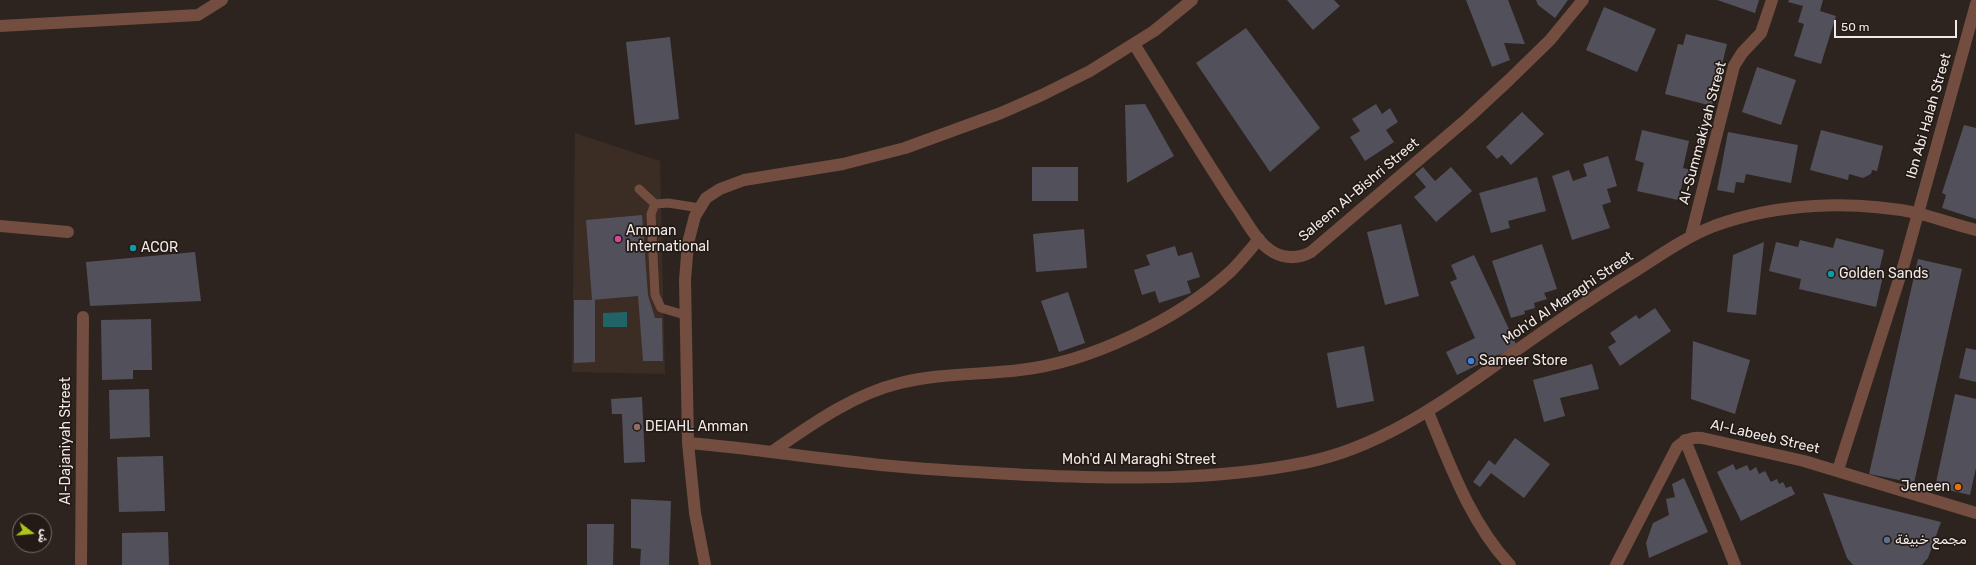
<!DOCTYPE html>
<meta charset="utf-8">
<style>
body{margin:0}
#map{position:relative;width:1976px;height:565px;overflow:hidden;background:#2d241f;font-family:Rubik,"Noto Naskh Arabic",sans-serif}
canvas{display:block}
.north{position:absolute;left:12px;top:513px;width:40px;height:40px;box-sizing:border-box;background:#231a16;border:1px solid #756d6a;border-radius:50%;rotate:106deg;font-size:11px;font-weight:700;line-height:16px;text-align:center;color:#f0eae7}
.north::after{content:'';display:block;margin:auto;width:14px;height:18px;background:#aac719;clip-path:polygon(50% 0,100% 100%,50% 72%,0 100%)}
.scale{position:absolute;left:1834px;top:20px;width:123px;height:18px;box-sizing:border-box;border:2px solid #f0eae7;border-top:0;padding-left:5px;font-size:12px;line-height:14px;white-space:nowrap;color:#f0eae7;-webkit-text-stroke:3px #231a16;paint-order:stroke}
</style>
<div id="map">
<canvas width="1976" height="565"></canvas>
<div class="north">ش</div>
<div class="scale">50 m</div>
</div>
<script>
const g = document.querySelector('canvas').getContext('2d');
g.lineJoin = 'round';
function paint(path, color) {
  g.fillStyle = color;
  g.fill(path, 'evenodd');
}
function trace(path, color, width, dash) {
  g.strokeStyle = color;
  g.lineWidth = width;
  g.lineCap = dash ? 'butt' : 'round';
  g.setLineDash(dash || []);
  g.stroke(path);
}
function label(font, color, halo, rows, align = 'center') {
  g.font = font + ' Rubik,"Noto Naskh Arabic",sans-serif';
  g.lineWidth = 3.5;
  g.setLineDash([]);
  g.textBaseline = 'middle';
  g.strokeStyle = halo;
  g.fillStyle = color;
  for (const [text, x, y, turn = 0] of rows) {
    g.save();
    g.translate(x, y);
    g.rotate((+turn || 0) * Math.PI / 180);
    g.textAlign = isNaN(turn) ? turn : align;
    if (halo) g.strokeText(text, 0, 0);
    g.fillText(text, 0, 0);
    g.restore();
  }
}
paint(new Path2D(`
 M575,133L660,161L665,374L572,372Z`), '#3b2c24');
paint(new Path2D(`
 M627,312V327H603V313Z`), '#216467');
paint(new Path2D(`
 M1287,0H1334L1340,6L1313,30Z
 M1466,0H1508L1525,44L1504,43L1510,60L1492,67Z
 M1536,0H1568L1555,18L1538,5Z
 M1717,0H1759L1755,13Z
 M1789,0H1823L1820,11L1836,16L1821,64L1794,56L1804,24L1798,22L1803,6L1788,2Z
 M1604,7L1656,29L1637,72L1586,50Z
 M1246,28L1320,128L1270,172L1196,63Z
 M1686,34L1727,44L1712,106L1665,94L1678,44L1683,45Z
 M670,37L679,119L635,125L626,42Z
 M1757,67L1796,80L1781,125L1742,112Z
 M1145,104L1174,156L1127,183L1125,105Z
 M1376,104L1382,114L1390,108L1398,122L1386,130L1394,142L1365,161L1350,137L1360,131L1352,119Z
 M1522,112L1544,134L1511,165L1502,155L1497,159L1486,147Z
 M1964,125L1976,128V219L1942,208L1946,195L1942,193Z
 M1642,130L1689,141L1683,168L1691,170L1689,178L1684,177L1678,200L1637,191L1644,163L1635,160Z
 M1821,130L1883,146L1877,171L1872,170L1871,174L1863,178L1849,174L1848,180L1810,170Z
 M1728,132L1798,145L1791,183L1746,174L1744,183L1736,182L1734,193L1717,190Z
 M1608,156L1617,186L1607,189L1611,202L1602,205L1610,228L1572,240L1552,176L1569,170L1573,181L1587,176L1583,164Z
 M1032,167H1078V201H1032Z
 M1423,167L1435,181L1451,167L1472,191L1436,222L1414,197L1426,187L1415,174Z
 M1537,177L1546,211L1508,221L1510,228L1491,233L1479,193Z
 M642,215L648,295L655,318H662L663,361H643L638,296L592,300L586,220Z
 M1401,224L1419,296L1385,305L1367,232Z
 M1084,229L1087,268L1036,272L1033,234Z
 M1836,238L1884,250L1879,271L1883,276L1876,307L1799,289L1801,279L1769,271L1776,242L1798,247L1800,240L1833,248Z
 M1764,242L1756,315L1727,312L1733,255Z
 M1542,244L1557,289L1544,293L1547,299L1534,303L1535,308L1524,311L1525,314L1511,318L1492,261Z
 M1175,246L1178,256L1192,252L1200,277L1187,281L1191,293L1159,303L1155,291L1142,295L1134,270L1150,265L1146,255Z
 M195,252L201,301L90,306L86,262Z
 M1474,255L1517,346L1457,375L1446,352L1475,338L1450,282L1457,279L1451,265Z
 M1918,259L1962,269L1914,483L1869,474Z
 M1068,292L1085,343L1059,352L1041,301Z
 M574,300H595V362L574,363Z
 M1655,308L1671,331L1620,366L1608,347L1616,342L1610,333L1636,315L1639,319Z
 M151,319L152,370H133V379L102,380L101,320Z
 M1693,341L1750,360L1735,414L1691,399Z
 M1364,346L1374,401L1337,408L1327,353Z
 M1966,348L1976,350V382L1959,378Z
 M1592,364L1599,389L1560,398L1565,416L1544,422L1533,380Z
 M149,389L150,437L110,439L109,390Z
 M1955,394L1976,399V468L1970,495L1935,487Z
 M642,397L645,462L624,463L622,414H612L611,399Z
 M1515,438L1550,464L1524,498L1491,473L1480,487L1473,482L1489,460L1495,465Z
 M163,456L165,511L119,512L117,457Z
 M1733,464L1736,470L1747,465L1750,471L1756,467L1759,474L1765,471L1771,482L1777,479L1779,484L1783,482L1786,488L1791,486L1795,494L1741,521L1717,472Z
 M1684,478L1708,532L1649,558L1646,543L1653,523L1669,515L1666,499L1675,497L1672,484Z
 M1823,493L1941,522L1928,558L1922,565H1853L1847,558Z
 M631,499L671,501L669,565H640L641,549L631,548Z
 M587,524H614L613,565H587Z
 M168,532L169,565H122V533Z`), '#52505a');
trace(new Path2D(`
 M639,189L655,204
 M685,315L661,308L655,295L651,214L655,204L668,203L700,208`), '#734d3f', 9);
trace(new Path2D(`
 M0,26L198,15L222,0
 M1134,44C1167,97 1199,150 1233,202C1245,218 1255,241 1273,252C1286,259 1298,259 1311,252L1468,118L1509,80L1550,40L1583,0
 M0,226L68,232
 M1691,236L1734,66L1742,53L1761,33L1772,0
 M1428,412C1450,465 1470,522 1510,565
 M1685,440L1735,565
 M688,443C750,448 811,458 872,464C924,470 977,472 1029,475C1122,479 1216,481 1308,462C1375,448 1435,408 1490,369C1538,335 1586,301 1637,270C1662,254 1686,237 1714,226C1777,203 1851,200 1917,213C1937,218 1956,225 1976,230
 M773,451C812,424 854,394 900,383C940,373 980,375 1020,370C1091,362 1179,319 1231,271C1241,261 1250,250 1259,239
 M1838,470L1904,264L1976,4
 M81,565L83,317
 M705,565L695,513L688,443L685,280L688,243L695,216L706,198L720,189L744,180L843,164L905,148L1001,113L1042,95L1090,71L1154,31L1192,0
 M1616,565L1677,447C1685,440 1691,437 1702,438L1804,461L1976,513`), '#734d3f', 12);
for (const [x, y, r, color] of [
 [618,239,4,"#d1479c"],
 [133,248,4,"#0f9aa8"],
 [1831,274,4,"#0f9aa8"],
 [1471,361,4,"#3f7fe0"],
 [637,427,4,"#8d6e63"],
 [1958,487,4,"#e8710a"],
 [1887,540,4,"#5c6f8a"]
]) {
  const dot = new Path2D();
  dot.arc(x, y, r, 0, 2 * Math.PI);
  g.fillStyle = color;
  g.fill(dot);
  trace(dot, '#231a16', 1.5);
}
label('14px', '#f0eae7', '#231a16', [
 ["Ibn Abi Halah Street",1929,116,-74],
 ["Al-Summakiyah Street",1703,133,-75],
 ["Saleem Al-Bishri Street",1359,190,-40],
 ["Moh'd Al Maraghi Street",1568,298,-34],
 ["Al-Labeeb Street",1765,437,13],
 ["Al-Dajaniyah Street",66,441,-90],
 ["Moh'd Al Maraghi Street",1139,460]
]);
label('14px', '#f0eae7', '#231a16', [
 ["Amman",626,231],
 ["International",626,247],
 ["ACOR",141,248],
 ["Golden Sands",1839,274],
 ["Sameer Store",1479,361],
 ["DEIAHL Amman",645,427],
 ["Jeneen",1950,487,"right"],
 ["مجمع خبيفة",1895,540]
], 'left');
</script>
